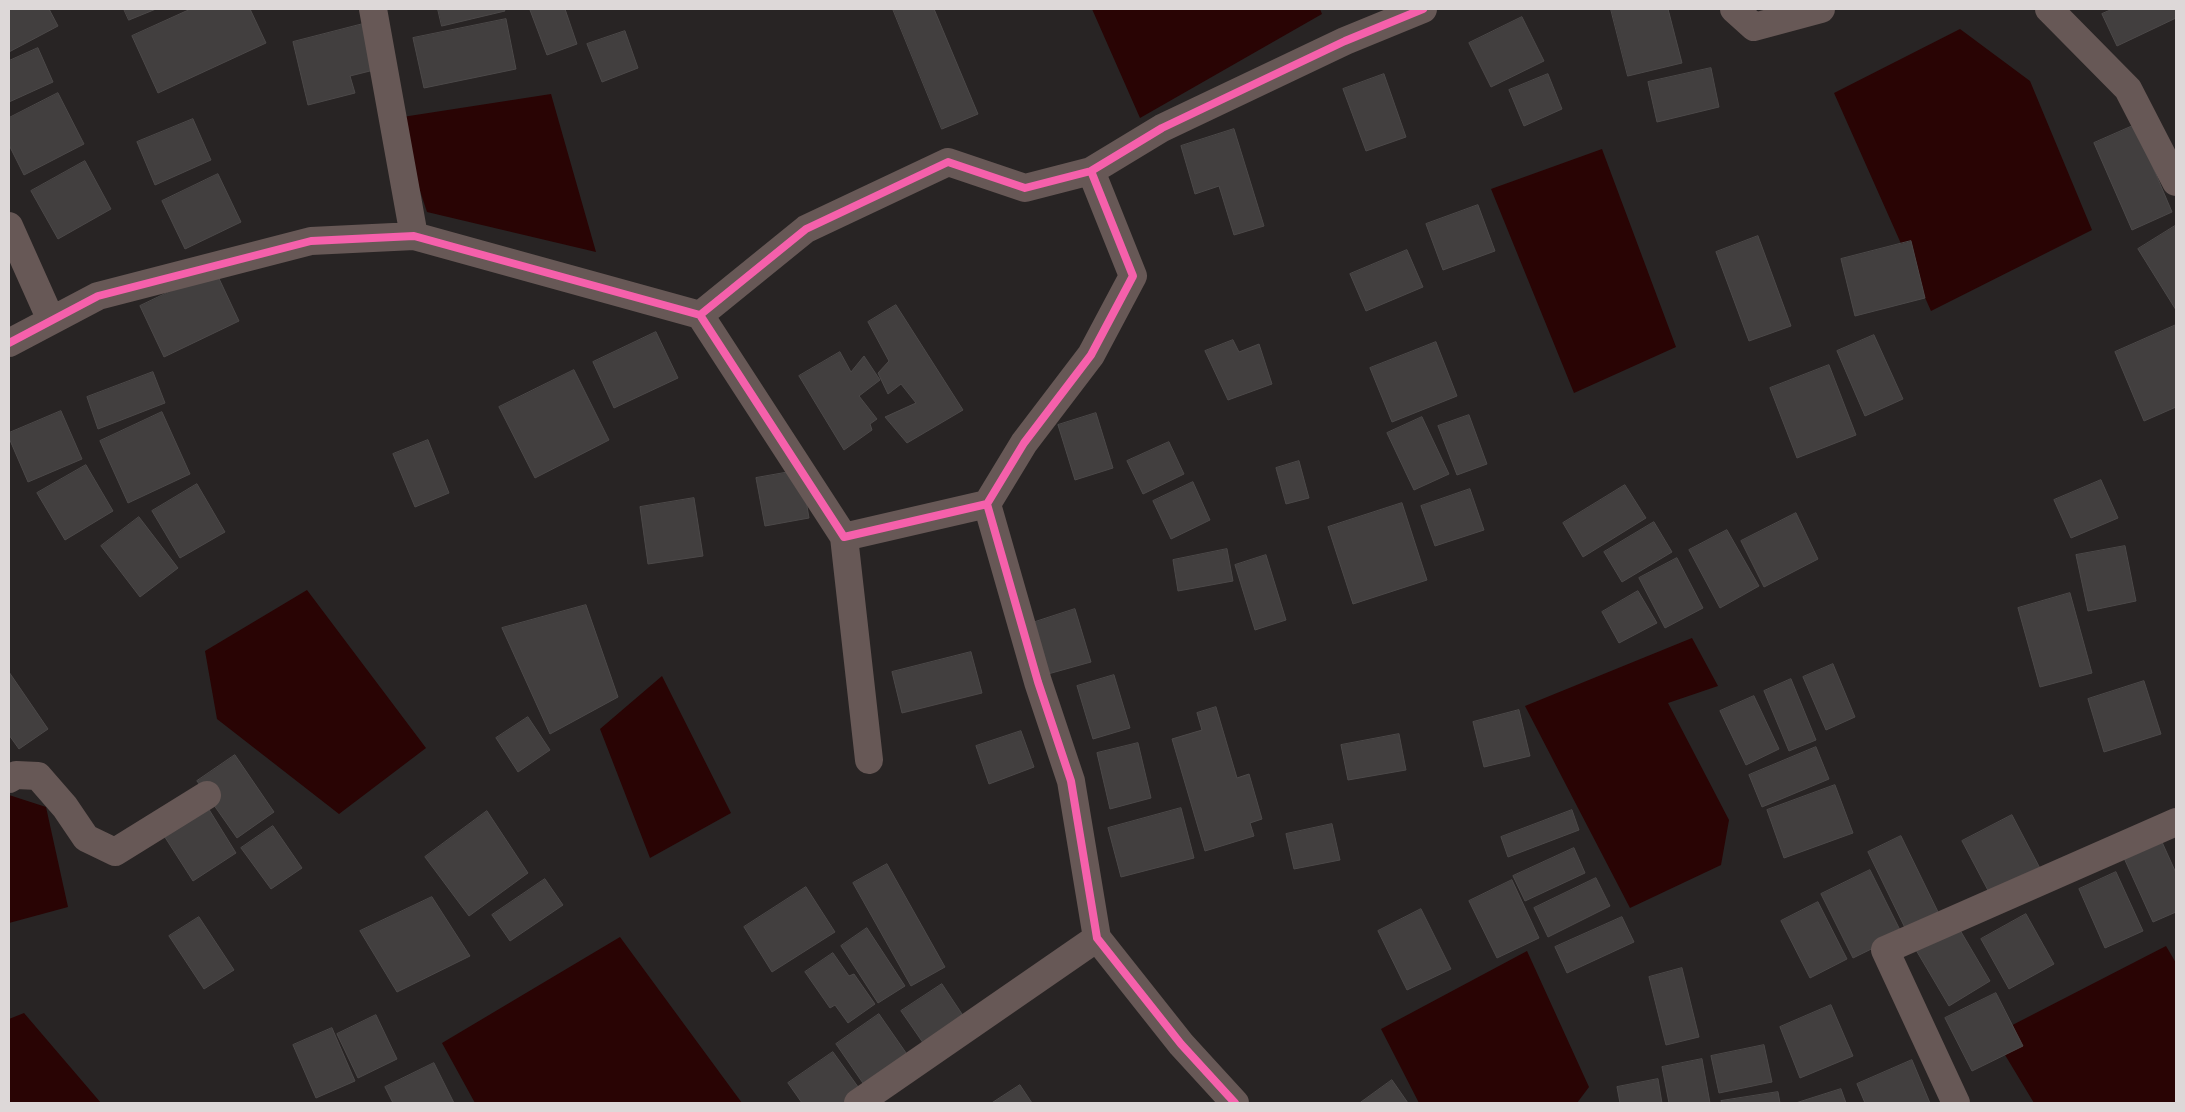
<!DOCTYPE html>
<style>
body{margin:0}
#map{position:relative;width:2185px;height:1112px;overflow:hidden;background:#282424;font-family:"Roboto Serif",serif}
canvas{display:block}
.frame{position:absolute;inset:0;border:10px solid #ddd8d8;pointer-events:none}
</style>
<div id="map">
<canvas width="2185" height="1112"></canvas>
<div class="frame"></div>
</div>
<script>
const g = document.querySelector('canvas').getContext('2d');
g.lineJoin = 'round';
function paint(path, color) {
  g.fillStyle = color;
  g.fill(path, 'evenodd');
}
function trace(path, color, width, dash) {
  g.strokeStyle = color;
  g.lineWidth = width;
  g.lineCap = dash ? 'butt' : 'round';
  g.setLineDash(dash || []);
  g.stroke(path);
}
paint(new Path2D(`
 M1092,9H1320L1322,14L1140,118Z
 M1960,29L2030,81L2092,230L1931,311L1834,93Z
 M551,94L596,252L427,212L396,118Z
 M1602,149L1676,347L1574,393L1491,189Z
 M307,590L426,748L339,814L217,719L205,651Z
 M1692,638L1718,686L1668,703L1729,820L1721,865L1630,908L1525,706Z
 M662,676L731,813L650,858L600,729Z
 M9,795L46,807L68,907L9,923Z
 M620,937L742,1103H475L442,1043Z
 M2166,946L2176,963V1103H2034L1993,1035Z
 M1527,951L1589,1087L1577,1103H1419L1381,1029Z
 M24,1013L101,1103H9V1019Z`), '#290404');
const building = new Path2D(`
 M9,9H49L58,26L9,52Z
 M124,9H156L129,20Z
 M191,9H250L266,43L158,93L132,36Z
 M438,9H504L505,11L442,26Z
 M535,9H565L577,44L547,55L530,10Z
 M893,9H934L978,114L942,129Z
 M1611,9H1668L1682,63L1628,76Z
 M2113,9H2176V18L2117,46L2102,14Z
 M1522,17L1544,61L1491,87L1469,43Z
 M506,19L516,69L424,88L413,38Z
 M363,24L374,70L350,76L355,93L308,105L293,42Z
 M625,31L638,68L602,82L587,44Z
 M38,48L53,82L9,102V61Z
 M1711,68L1719,107L1657,122L1648,82Z
 M1384,74L1406,137L1366,151L1343,89Z
 M1548,74L1562,109L1524,126L1509,90Z
 M58,93L84,144L24,175L9,145V118Z
 M193,119L211,160L155,185L137,142Z
 M2135,125L2172,212L2132,230L2094,143Z
 M1234,129L1264,226L1234,235L1219,186L1195,194L1181,146Z
 M85,161L111,209L58,239L31,191Z
 M218,174L241,222L185,249L162,201Z
 M1478,205L1495,251L1443,270L1426,224Z
 M2175,226L2176,227V310L2138,249Z
 M1758,236L1791,326L1749,341L1716,252Z
 M1911,241L1925,298L1855,316L1841,259Z
 M1407,250L1423,287L1366,311L1350,274Z
 M215,270L239,321L164,357L140,306Z
 M896,305L963,410L907,443L885,417L916,403L901,384L888,394L878,373L889,361L868,322Z
 M2176,325V407L2144,421L2115,352Z
 M656,332L678,378L614,408L593,362Z
 M1874,335L1903,399L1865,416L1837,351Z
 M1233,340L1239,352L1259,344L1272,384L1228,400L1205,351Z
 M1436,342L1457,396L1392,422L1370,368Z
 M840,352L851,372L864,356L880,380L859,396L877,419L870,424L872,430L844,450L799,376Z
 M1829,365L1856,435L1797,458L1770,388Z
 M574,370L609,440L535,478L499,407Z
 M153,372L165,403L98,429L87,397Z
 M61,411L82,459L28,482L9,438V433Z
 M162,412L190,474L128,503L100,441Z
 M1096,413L1113,468L1075,480L1058,425Z
 M1469,415L1487,464L1457,475L1438,426Z
 M1422,417L1449,474L1414,490L1387,433Z
 M428,440L449,493L415,507L393,454Z
 M1169,442L1184,474L1143,494L1127,461Z
 M1299,461L1309,498L1286,504L1276,468Z
 M86,465L113,511L65,540L37,493Z
 M801,470L809,518L765,526L756,478Z
 M2101,480L2118,518L2071,538L2054,500Z
 M1193,482L1210,520L1171,539L1153,501Z
 M197,484L225,532L180,558L152,511Z
 M1625,485L1646,518L1583,557L1563,523Z
 M1470,489L1484,530L1435,546L1421,506Z
 M694,498L703,556L648,564L640,507Z
 M1402,503L1427,580L1353,604L1328,527Z
 M1796,513L1818,559L1764,587L1741,541Z
 M139,517L178,568L140,597L101,546Z
 M1654,522L1672,552L1622,582L1604,552Z
 M1727,530L1759,586L1720,608L1689,550Z
 M2125,546L2136,601L2088,611L2076,555Z
 M1227,549L1233,581L1178,591L1173,560Z
 M1266,555L1286,620L1255,630L1235,565Z
 M1677,558L1703,608L1665,628L1639,578Z
 M1638,591L1657,623L1619,643L1602,612Z
 M2070,593L2092,673L2040,687L2018,608Z
 M586,605L618,697L550,734L502,628Z
 M1075,609L1091,662L1048,674L1032,623Z
 M971,652L982,693L902,713L892,672Z
 M1833,664L1855,717L1826,730L1803,677Z
 M9,672L48,729L19,749L9,735Z
 M1114,675L1130,728L1093,739L1077,686Z
 M1791,679L1816,740L1789,751L1764,691Z
 M2144,681L2161,734L2104,752L2088,699Z
 M1754,696L1779,749L1746,765L1720,711Z
 M1216,707L1237,778L1249,774L1262,819L1250,823L1254,836L1205,851L1172,739L1202,730L1197,713Z
 M1519,710L1530,756L1484,767L1473,722Z
 M528,717L550,750L518,772L496,738Z
 M1021,731L1034,767L989,784L976,746Z
 M1399,734L1406,770L1348,780L1341,745Z
 M1138,743L1151,798L1110,809L1097,753Z
 M1816,747L1829,779L1762,807L1749,775Z
 M235,755L274,812L237,838L197,781Z
 M1835,785L1853,833L1784,858L1767,810Z
 M205,803L236,853L193,881L161,831Z
 M1181,808L1194,858L1121,877L1108,828Z
 M1572,810L1579,830L1508,857L1501,837Z
 M487,811L528,873L469,916L425,857Z
 M2012,815L2042,872L1992,898L1962,841Z
 M1332,824L1340,860L1294,869L1286,834Z
 M273,826L302,868L271,889L241,848Z
 M1901,836L1941,918L1908,934L1868,852Z
 M2162,842L2176,873V912L2153,922L2124,858Z
 M1574,848L1585,873L1525,901L1513,876Z
 M887,864L945,967L911,986L853,883Z
 M1870,870L1902,934L1853,958L1821,894Z
 M2116,872L2143,931L2105,948L2079,889Z
 M1596,878L1610,906L1548,937L1534,908Z
 M545,879L563,905L510,941L492,915Z
 M1512,880L1539,938L1497,958L1469,901Z
 M806,887L835,932L772,972L744,927Z
 M432,897L470,956L397,992L360,931Z
 M1818,902L1847,959L1810,978L1781,921Z
 M1421,909L1451,969L1407,990L1378,931Z
 M2026,914L2054,964L2009,989L1981,939Z
 M199,917L234,970L204,989L169,936Z
 M1622,917L1634,942L1567,973L1555,947Z
 M1957,925L1990,981L1949,1006L1916,950Z
 M867,928L905,986L878,1003L841,946Z
 M833,953L849,976L854,974L875,1004L848,1023L835,1005L830,1008L805,972Z
 M1682,968L1699,1037L1666,1045L1649,977Z
 M942,984L968,1023L928,1050L901,1011Z
 M1996,993L2023,1046L1972,1071L1945,1018Z
 M1831,1005L1853,1056L1800,1078L1780,1027Z
 M879,1014L911,1060L867,1089L836,1044Z
 M376,1015L397,1059L358,1078L337,1034Z
 M332,1028L355,1081L316,1098L293,1045Z
 M1764,1045L1772,1082L1719,1093L1711,1056Z
 M833,1052L861,1091L844,1103H802L788,1083Z
 M1702,1059L1710,1103H1669L1662,1067Z
 M1912,1060L1930,1103H1865L1857,1084Z
 M434,1063L454,1103H393L385,1087Z
 M1658,1079L1662,1103H1620L1617,1087Z
 M1392,1080L1408,1103H1360Z
 M1020,1085L1032,1103H992Z
 M1841,1089L1846,1103H1796Z
 M1778,1092L1780,1103H1722L1721,1101Z`);
paint(building, '#423f3f');
trace(building, '#4c4949', 1);
trace(new Path2D(`
 M373,9L414,236
 M1734,9L1754,27L1821,9
 M2049,9L2128,89L2176,182
 M9,226L51,320
 M700,315L844,537L987,504L1024,443L1091,355L1133,276L1091,171
 M9,343L98,296L311,241L414,236L700,315L806,229L948,162L1025,188L1091,171L1162,128L1345,41L1423,9
 M987,504L1038,682L1071,781L1097,938L1181,1044L1235,1103
 M844,537L869,760
 M9,779L16,775L38,776L65,807L86,838L115,852L207,795
 M858,1103L1097,938
 M1956,1103L1885,950L2176,822`), '#675856', 28);
trace(new Path2D(`
 M700,315L844,537L987,504L1024,443L1091,355L1133,276L1091,171
 M9,343L98,296L311,241L414,236L700,315L806,229L948,162L1025,188L1091,171L1162,128L1345,41L1423,9
 M987,504L1038,682L1071,781L1097,938L1181,1044L1235,1103`), '#f560ab', 8);
</script>
